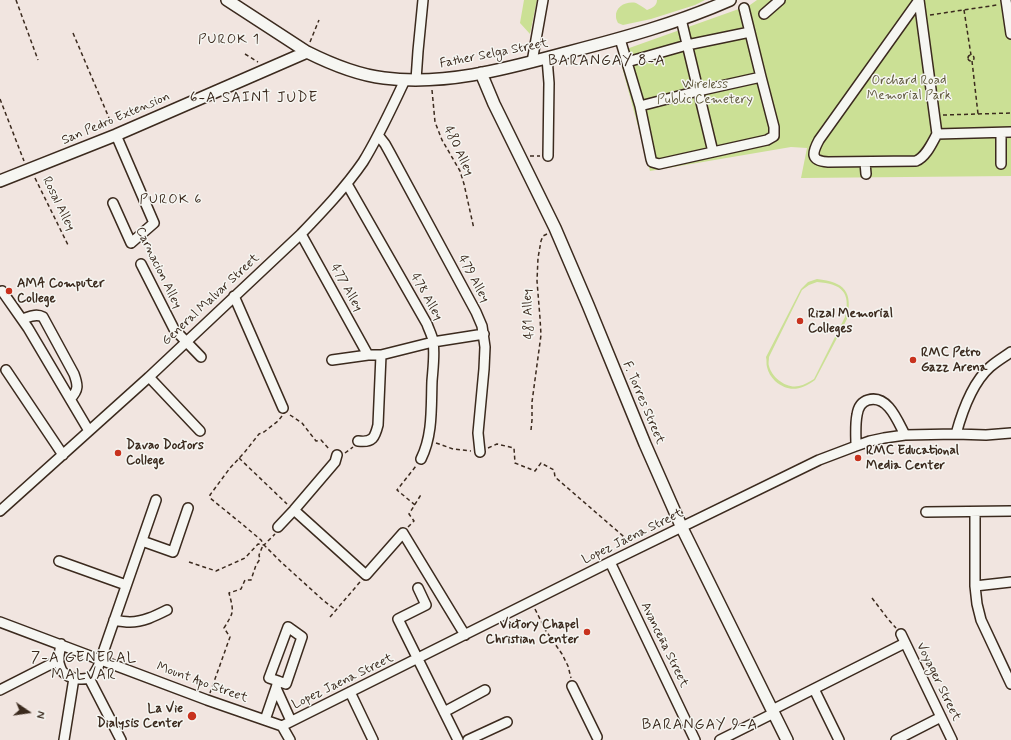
<!DOCTYPE html>
<meta charset="utf-8">
<style>
body{margin:0}
#map{position:relative;width:1011px;height:740px;overflow:hidden;background:#f1e5e0;font-family:Mynerve,sans-serif}
canvas{display:block}
.north{position:absolute;left:8px;top:692px;width:40px;height:40px;-webkit-text-stroke:3px #f6f6f2;paint-order:stroke;rotate:103deg;font-size:11px;font-weight:700;line-height:16px;text-align:center;color:#3b2a1e}
.north::after{content:'';display:block;margin:auto;width:14px;height:18px;background:#3b2a1e;clip-path:polygon(50% 0,100% 100%,50% 72%,0 100%)}
</style>
<div id="map">
<canvas width="1011" height="740"></canvas>
<div class="north">N</div>
</div>
<script>
const g = document.querySelector('canvas').getContext('2d');
g.lineJoin = 'round';
function paint(path, color) {
  g.fillStyle = color;
  g.fill(path, 'evenodd');
}
function trace(path, color, width, dash) {
  g.strokeStyle = color;
  g.lineWidth = width;
  g.lineCap = dash ? 'butt' : 'round';
  g.setLineDash(dash || []);
  g.stroke(path);
}
function label(font, color, halo, rows, align = 'center') {
  g.font = font + ' Mynerve,sans-serif';
  g.lineWidth = 3;
  g.setLineDash([]);
  g.textBaseline = 'middle';
  g.strokeStyle = halo;
  g.fillStyle = color;
  for (const [text, x, y, turn = 0] of rows) {
    g.save();
    g.translate(x, y);
    g.rotate((+turn || 0) * Math.PI / 180);
    g.textAlign = isNaN(turn) ? turn : align;
    if (halo) g.strokeText(text, 0, 0);
    g.fillText(text, 0, 0);
    g.restore();
  }
}
paint(new Path2D(`
 M524,0H537L530,34L520,23Z
 M657,0H705L695,5L651,19L623,25L618,23C617,21 616,19 616,17C615,6 627,1 636,3C640,5 644,8 647,10C652,8 657,6 657,0Z
 M757,0H1011V176L801,178L807,148L791,147L650,171L618,52L750,5Z
 M817,279C845,282 853,292 847,319L815,380C801,390 789,393 775,381C771,377 768,372 767,367C766,364 767,361 766,357L801,289L808,282ZM817,282C842,284 851,292 845,317L814,379C809,382 804,385 799,386C787,389 772,378 769,366C768,364 769,360 769,357L802,290L809,285Z`), '#cbe095');
const minor = new Path2D(`
 M919,0L819,140C812,153 810,161 828,162L916,161C926,157 932,143 937,134
 M919,0L937,134
 M1006,0L1011,34
 M764,14L780,0
 M681,19L713,152
 M620,39L640,106L651,159L652,162L659,164L767,140L774,136V127L761,77L744,8
 M547,58L549,83L548,156
 M532,62L543,0
 M627,62L687,45L750,32
 M416,80L418,51L423,0
 M640,106L698,91L761,77
 M937,134L1011,132
 M378,135L385,144L390,153L476,312L482,326L485,347L484,369L478,433L480,452
 M865,162L866,174
 M1001,164V133
 M347,184L427,324C429,330 432,335 433,341C435,354 433,368 432,381C431,407 433,435 421,459
 M113,203L131,243L154,223L116,135
 M301,234L368,355
 M141,264L174,329L201,357
 M2,291L28,328L89,431
 M234,296L283,408
 M22,319C29,317 36,313 43,317L74,374C78,385 79,390 70,399
 M332,360L368,355H381L433,342L484,334
 M6,370L63,455
 M149,377L200,431
 M956,434C962,412 972,383 990,367C997,361 1004,357 1011,352
 M358,441C373,443 375,437 378,425L381,355
 M856,446C856,436 855,425 857,415C858,408 861,402 868,400C888,394 898,422 905,435
 M294,510L366,575L403,533L465,635
 M0,511L149,377L301,234C323,211 345,188 363,162C379,136 392,107 405,80
 M926,512L1011,511
 M975,512V586L977,604L981,620L1011,684
 M278,527L294,510L335,462L337,455
 M142,541L173,552L188,508
 M59,561L126,585
 M610,562L695,740
 M975,586L1011,582
 M418,588L426,605L398,619L458,740
 M114,620C119,621 125,622 130,622C143,622 155,616 167,610
 M0,622L207,700L282,726
 M901,634L952,740
 M61,644C60,650 58,657 59,663C60,666 61,670 63,672C69,679 86,682 93,675C95,673 96,670 98,667L156,500
 M89,678L121,740
 M278,681L286,684L302,637L288,627L269,678L278,681L276,688L291,721
 M572,686L597,737
 M814,689L839,740
 M0,690L59,660
 M350,692L373,740
 M772,710L905,643
 M444,712L485,690
 M265,720L276,688
 M282,726L610,562L819,460L856,446L870,441L884,438L905,435L956,434L986,435L1011,433
 M282,726L290,740
 M64,740L74,678
 M468,740L507,722
 M720,740L774,713
 M896,740L941,717`);
const major = new Path2D(`
 M227,0L307,52C331,64 358,75 384,78C447,86 509,68 569,52C623,38 678,23 730,0
 M481,73L494,104L555,228L588,305L645,444L682,528L787,740
 M0,181L116,135L307,52`);
trace(minor, '#3b2a1e', 12);
trace(major, '#3b2a1e', 14);
trace(new Path2D(`
 M16,0L38,60
 M964,10L971,55
 M930,15L997,5
 M73,33L112,125
 M310,42L319,20
 M245,54L258,62
 M968 58a3 3 0 1 1 6 0a3 3 0 1 1-6 0Z
 M972,61L978,114
 M432,90L435,122L442,140L460,171L464,184L474,229
 M0,99L24,161
 M943,115L1011,113
 M530,156H540
 M35,178L69,247
 M290,415L302,423L316,441L321,440L330,450
 M282,416L278,421L264,432L259,434L244,453L230,468L210,495V498L242,524L261,540L264,545L281,562L324,601L336,610
 M531,430L532,420V402L541,335L540,318L537,281L538,258L541,241L543,236L547,234
 M436,443L453,449L471,451
 M488,448L497,444L514,448L515,463L535,471L541,463L554,470L555,477L630,542
 M345,453L353,447
 M239,458L287,504
 M415,505L397,490L416,466
 M408,527L414,521L409,514L422,493
 M189,562L216,571L245,558L258,544L264,545L275,534
 M872,598L888,619L896,628
 M535,609L546,631L562,654L568,666L571,678
 M330,617L360,582
 M210,693L230,637L224,628C234,612 234,612 229,593L241,589L245,580H251L256,565L260,559L259,555L263,545`), '#3b2a1e', 1.5, [4, 3]);
trace(minor, '#f6f6f2', 9);
trace(major, '#f6f6f2', 11);
for (const [x, y, r, color] of [
 [9,291,4,"#c8321e"],
 [800,321,4,"#c8321e"],
 [913,360,4,"#c8321e"],
 [118,453,4,"#c8321e"],
 [858,458,4,"#c8321e"],
 [587,632,4,"#c8321e"],
 [192,716,5,"#c8321e"]
]) {
  const dot = new Path2D();
  dot.arc(x, y, r, 0, 2 * Math.PI);
  g.fillStyle = color;
  g.fill(dot);
  trace(dot, '#f6f6f2', 1.5);
}
label('13px', '#3b2a1e', '#f6f6f2', [
 ["Father Selga Street",494,54,-11],
 ["San Pedro Extension",116,119,-23],
 ["480 Alley",458,151,65],
 ["Rosal Alley",58,204,64],
 ["Carnacion Alley",158,268,64],
 ["479 Alley",473,279,62],
 ["477 Alley",346,288,61],
 ["478 Alley",426,297,61],
 ["General Malvar Street",211,300,-43],
 ["481 Alley",529,314,-93],
 ["F. Torres Street",643,403,67],
 ["Lopez Jaena Street",633,537,-26],
 ["Avanceña Street",664,645,64],
 ["Lopez Jaena Street",343,682,-26],
 ["Voyager Street",938,682,64],
 ["Mount Apo Street",202,683,20]
]);
label('13px', '#5f583c', '#f6f6f2', [
 ["Orchard Road",909,81],
 ["Memorial Park",909,96],
 ["Wireless",705,85],
 ["Public Cemetery",705,100]
]);
label('bold 13px', '#3b2a1e', '#f6f6f2', [
 ["AMA Computer",17,284],
 ["College",17,299],
 ["Rizal Memorial",808,314],
 ["Colleges",808,329],
 ["RMC Petro",921,353],
 ["Gazz Arena",921,368],
 ["Davao Doctors",126,446],
 ["College",126,461],
 ["RMC Educational",866,451],
 ["Media Center",866,466],
 ["Victory Chapel",579,625,"right"],
 ["Christian Center",579,640,"right"],
 ["La Vie",183,709,"right"],
 ["Dialysis Center",183,724,"right"]
], 'left');
g.letterSpacing = '1px';
label('14px', '#3b2a1e', '#f6f6f2', [
 ["PUROK 1",229,40],
 ["PUROK 6",171,200]
]);
g.letterSpacing = '0px';
g.letterSpacing = '1px';
label('15px', '#3b2a1e', '#f6f6f2', [
 ["BARANGAY 8-A",607,62],
 ["6-A SAINT JUDE",254,99],
 ["7-A GENERAL",84,659],
 ["MALVAR",84,676],
 ["BARANGAY 9-A",700,726]
]);
g.letterSpacing = '0px';
</script>
